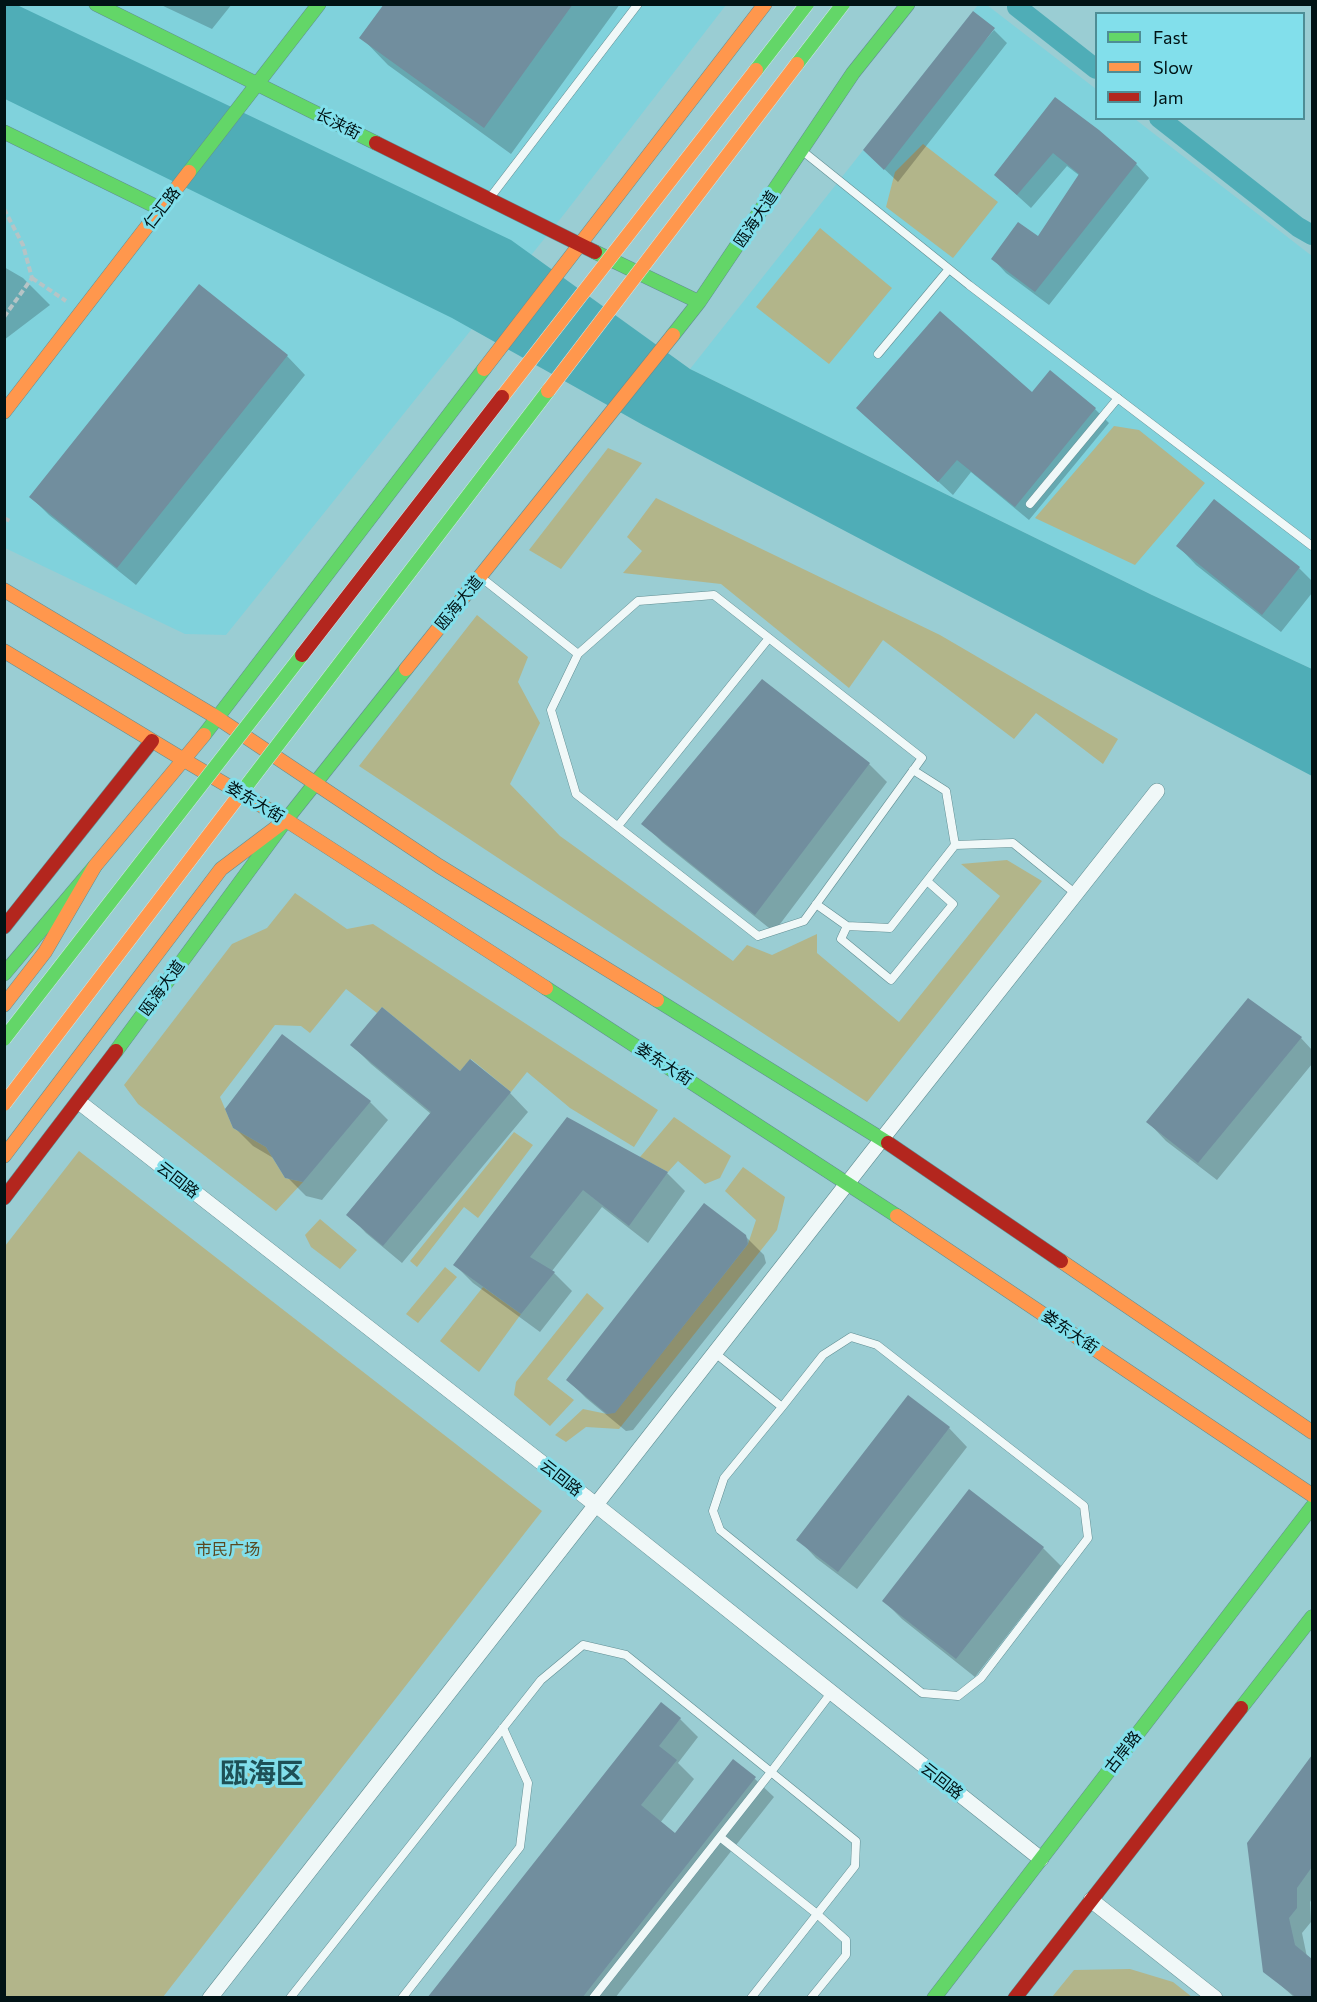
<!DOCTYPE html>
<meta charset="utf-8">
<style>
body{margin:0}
#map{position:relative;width:1317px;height:2002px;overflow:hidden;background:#9acdd3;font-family:Commissioner,sans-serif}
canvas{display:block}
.frame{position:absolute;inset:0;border:6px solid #011315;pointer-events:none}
.legend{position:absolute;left:1095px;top:12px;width:210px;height:108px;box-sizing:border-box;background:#82dfeb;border:2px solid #4e8d95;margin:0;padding:8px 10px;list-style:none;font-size:18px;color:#011315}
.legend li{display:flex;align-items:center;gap:12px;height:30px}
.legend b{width:30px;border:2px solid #4e8d95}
</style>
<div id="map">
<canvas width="1317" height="2002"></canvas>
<div class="frame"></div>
<ul class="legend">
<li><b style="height:8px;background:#63d668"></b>Fast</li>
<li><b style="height:8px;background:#ff974d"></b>Slow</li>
<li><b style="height:8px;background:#b3261e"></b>Jam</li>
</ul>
</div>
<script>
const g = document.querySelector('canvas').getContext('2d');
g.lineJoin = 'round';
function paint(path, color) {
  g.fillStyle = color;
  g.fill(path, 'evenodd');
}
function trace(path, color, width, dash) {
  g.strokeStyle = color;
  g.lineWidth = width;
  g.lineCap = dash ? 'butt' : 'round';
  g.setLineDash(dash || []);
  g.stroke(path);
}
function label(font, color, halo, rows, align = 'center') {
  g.font = font + ' Commissioner,"Noto Sans SC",sans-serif';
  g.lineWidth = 6;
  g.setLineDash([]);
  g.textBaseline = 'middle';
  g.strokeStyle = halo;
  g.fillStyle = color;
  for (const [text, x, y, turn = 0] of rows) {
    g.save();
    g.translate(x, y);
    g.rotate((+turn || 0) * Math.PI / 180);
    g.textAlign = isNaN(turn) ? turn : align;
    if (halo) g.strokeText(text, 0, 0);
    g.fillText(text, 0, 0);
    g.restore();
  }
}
paint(new Path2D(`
 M4,5H726L565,213L226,635L185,634L5,548Z
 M978,5H987L1096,89V118L1135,119L1312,256V669L1152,595L690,369Z`), '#80d2dc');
paint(new Path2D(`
 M923,144L998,202L953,258L886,207L895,172Z
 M820,228L892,288L829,364L756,307Z
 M1114,426L1139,430L1205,483L1135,565L1035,518Z
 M608,448L642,463L561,569L529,550Z
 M656,498L940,635L1118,739L1103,764L1036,713L1014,739L883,640L849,688L721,584L623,573L642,551L627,537Z
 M477,615L528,657L518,682L540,723L510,784L560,836L733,961L747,945L772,955L817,934V953L899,1022L1000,896L961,864L1007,860L1042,881L867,1102L359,766Z
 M295,893L347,929L373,924L658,1110L634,1147L570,1108L527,1072L511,1092L471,1059L460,1071L382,1007L377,1013L346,989L310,1033L301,1026L275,1025L220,1097L233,1128L266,1147L285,1178L303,1182L276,1211L138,1104L124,1085L232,944L267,928Z
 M674,1117L731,1156L720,1178L705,1184L678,1161L668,1172L640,1157Z
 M514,1132L533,1145L478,1218L464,1207L417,1267L410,1261Z
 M79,1151L542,1511L163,1997H5V1246Z
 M743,1167L785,1197L777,1230L619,1429L586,1427L566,1442L555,1435L583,1409L607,1414L615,1412L748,1244L756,1220L725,1191Z
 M320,1219L357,1250L340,1269L311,1247L305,1235Z
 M445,1267L457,1277L418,1323L406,1314Z
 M483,1287L521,1314L479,1372L440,1341Z
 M587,1293L604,1308L547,1379L574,1400L550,1426L514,1395L516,1382Z
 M1130,1969L1173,1982L1192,1997H1052L1074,1970Z`), '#b2b58a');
paint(new Path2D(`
 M4,5H17L511,240L690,369L1152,595L1312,669V776L643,425L452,318L5,99Z`), '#4fadb7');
paint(new Path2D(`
 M159,4H232L212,29Z
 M386,4H620L511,154L388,65L361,37Z
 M994,30L1007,43L898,182L879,164Z
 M1055,99L1136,164L1149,178L1049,305L1006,273L993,259L1038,238L1080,176L1067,166L1031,208L1009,188Z
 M4,267L23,278L50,305L4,340Z
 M200,286L287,356L305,375L136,585L49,515L31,497Z
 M1095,409L1109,423L1029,520L971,472L953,495L872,421Z
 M1214,501L1299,568L1312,581V593L1281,632L1196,565L1178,546Z
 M869,764L887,782L774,932L662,842L644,824Z
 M1301,1038L1312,1050V1064L1217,1180L1166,1141L1148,1122Z
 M352,1045L460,1074L510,1093L528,1112L402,1263L366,1233L348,1214L431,1114L371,1064Z
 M370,1102L388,1120L322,1200L306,1196L287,1177L275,1159L253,1146L234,1127Z
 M567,1118L667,1173L685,1191L648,1243L602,1207L552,1271L572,1291L540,1332L473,1283L455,1265Z
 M745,1236L764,1255L766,1263L633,1430L626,1431L586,1398L568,1380Z
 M949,1428L967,1447L857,1589L816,1558L798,1539Z
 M1043,1548L1061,1566L975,1677L902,1619L884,1601Z
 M680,1719L698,1737L678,1763L694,1779L660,1823L675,1835L733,1761L755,1779L774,1797L615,1998H429Z
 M1312,1757V1899L1310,1902L1311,1922L1302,1933L1307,1957L1312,1961V1998H1295L1265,1971L1248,1843Z`), '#0003');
trace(new Path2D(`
 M1017,4V7L1096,69
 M1159,118L1298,227L1312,235`), '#4fadb7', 20);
paint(new Path2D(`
 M384,4H573L484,128L359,38Z
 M973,11L995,28L884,170L863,150Z
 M1055,97L1099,130L1137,163L1035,292L991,259L1018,222L1038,236L1079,174L1053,153L1017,195L994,175Z
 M199,284L288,355L117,568L29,497Z
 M940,311L1032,392L1050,370L1096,408L1015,507L957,460L938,482L856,408Z
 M1214,499L1300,567L1262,615L1176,546Z
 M762,679L870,763L755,915L641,824Z
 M1248,998L1302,1037L1198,1163L1146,1122Z
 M382,1007L460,1071L470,1059L511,1092L383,1246L346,1215L431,1112L350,1045Z
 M282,1034L371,1101L303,1182L285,1178L266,1147L233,1128L225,1109Z
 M567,1117L668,1172L629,1226L583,1190L530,1257L555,1272L521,1314L453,1265Z
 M704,1203L746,1235L748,1244L615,1413L607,1414L566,1380Z
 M908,1395L950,1427L838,1572L796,1540Z
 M969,1489L1044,1547L956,1659L882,1601Z
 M661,1702L681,1718L659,1746L677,1760L641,1805L675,1833L733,1759L756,1777L582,1998H427Z
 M1312,1755V1867L1297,1888V1908L1289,1918L1295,1945L1312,1959V1998H1297L1263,1972L1247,1843Z`), '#718e9e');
const lane = new Path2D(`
 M805,153L969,285L1312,546
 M489,199L638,4
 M878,354L949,269
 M1030,504L1118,398
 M483,579L578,654L551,710L576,794L758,936L804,921L922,758L714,595L638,601L578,654
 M618,826L769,638
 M955,845L1013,843L1076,894
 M816,904L847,926L890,928L955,845L946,791L913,770
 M847,926L841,939L891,980L953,904L927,881
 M715,1353L782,1407L724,1478L713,1511L720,1530L922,1693L958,1696L981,1678L1088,1538L1084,1506L877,1345L851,1337L823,1355L782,1407
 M720,1837L817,1914L846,1940V1955L811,1998
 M290,1998L541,1680L583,1645L626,1655L771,1772L831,1693
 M402,1998L520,1847L528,1783L503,1728
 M593,1998L771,1772L856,1841L855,1866L751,1998`);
const street = new Path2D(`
 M79,1102L596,1505L1041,1859
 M1091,1900L1215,1998
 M210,1998L882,1139L1157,791`);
const fast = new Path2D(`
 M96,4L376,143
 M4,132L161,209
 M189,172L319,4
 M595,252L699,302
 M673,335L699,302L853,73L908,4
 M204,735L484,369
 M4,974L95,866
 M546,988L897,1216
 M657,1000L888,1143
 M116,1051L286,820L406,669
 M1241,1708L1312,1617
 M934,1998L1312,1507`);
const slow = new Path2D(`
 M484,369L765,4
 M4,412L189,172
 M4,590L216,717
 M4,651L184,760
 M406,669L673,335
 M216,717L439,866L657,1000
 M184,760L286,820L546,988
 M4,1005L45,952L95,866L204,735
 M4,1156L221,869L286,820
 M897,1216L1312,1495
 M1061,1261L1312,1432`);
const jam = new Path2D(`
 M376,143L595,252
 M4,927L152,741
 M888,1143L1061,1261
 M4,1198L116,1051
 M1015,1998L1241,1708`);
trace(lane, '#618e93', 9);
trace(street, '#618e93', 16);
trace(fast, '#618e93', 15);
trace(slow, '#618e93', 15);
trace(jam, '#618e93', 15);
trace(new Path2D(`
 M4,209L23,245L32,278L4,317
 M32,278L66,301
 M4,518L12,522`), '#b6c4c6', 4, [6, 3]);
trace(lane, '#f0f8f8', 8);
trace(street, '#f0f8f8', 15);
trace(fast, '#63d668', 14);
trace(slow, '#ff974d', 14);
trace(jam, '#b3261e', 14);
const fastBridge = new Path2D(`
 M797,64L843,4
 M756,70L807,4
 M241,793L548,391
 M4,1039L302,655`);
const slowBridge = new Path2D(`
 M548,391L797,64
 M502,397L756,70
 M4,1104L241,793`);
const jamBridge = new Path2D(`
 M302,655L502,397`);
trace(fastBridge, '#d2e8eb', 15, []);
trace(slowBridge, '#d2e8eb', 15, []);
trace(jamBridge, '#d2e8eb', 15, []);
trace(fastBridge, '#63d668', 14);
trace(slowBridge, '#ff974d', 14);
trace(jamBridge, '#b3261e', 14);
label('16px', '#011315', '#82dfeb', [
 ["长浃街",338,124,27],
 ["仁汇路",162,208,-52],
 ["瓯海大道",756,219,-56],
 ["瓯海大道",459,603,-51],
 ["娄东大街",255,802,31],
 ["瓯海大道",162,988,-54],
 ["娄东大街",664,1064,33],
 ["云回路",178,1180,38],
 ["娄东大街",1070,1332,34],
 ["云回路",561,1478,38],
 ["古岸路",1123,1752,-52],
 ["云回路",942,1781,38]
]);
label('16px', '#5a4921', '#82dfeb', [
 ["市民广场",228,1550]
]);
label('bold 28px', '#1e5056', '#82dfeb', [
 ["瓯海区",262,1774]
]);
</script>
